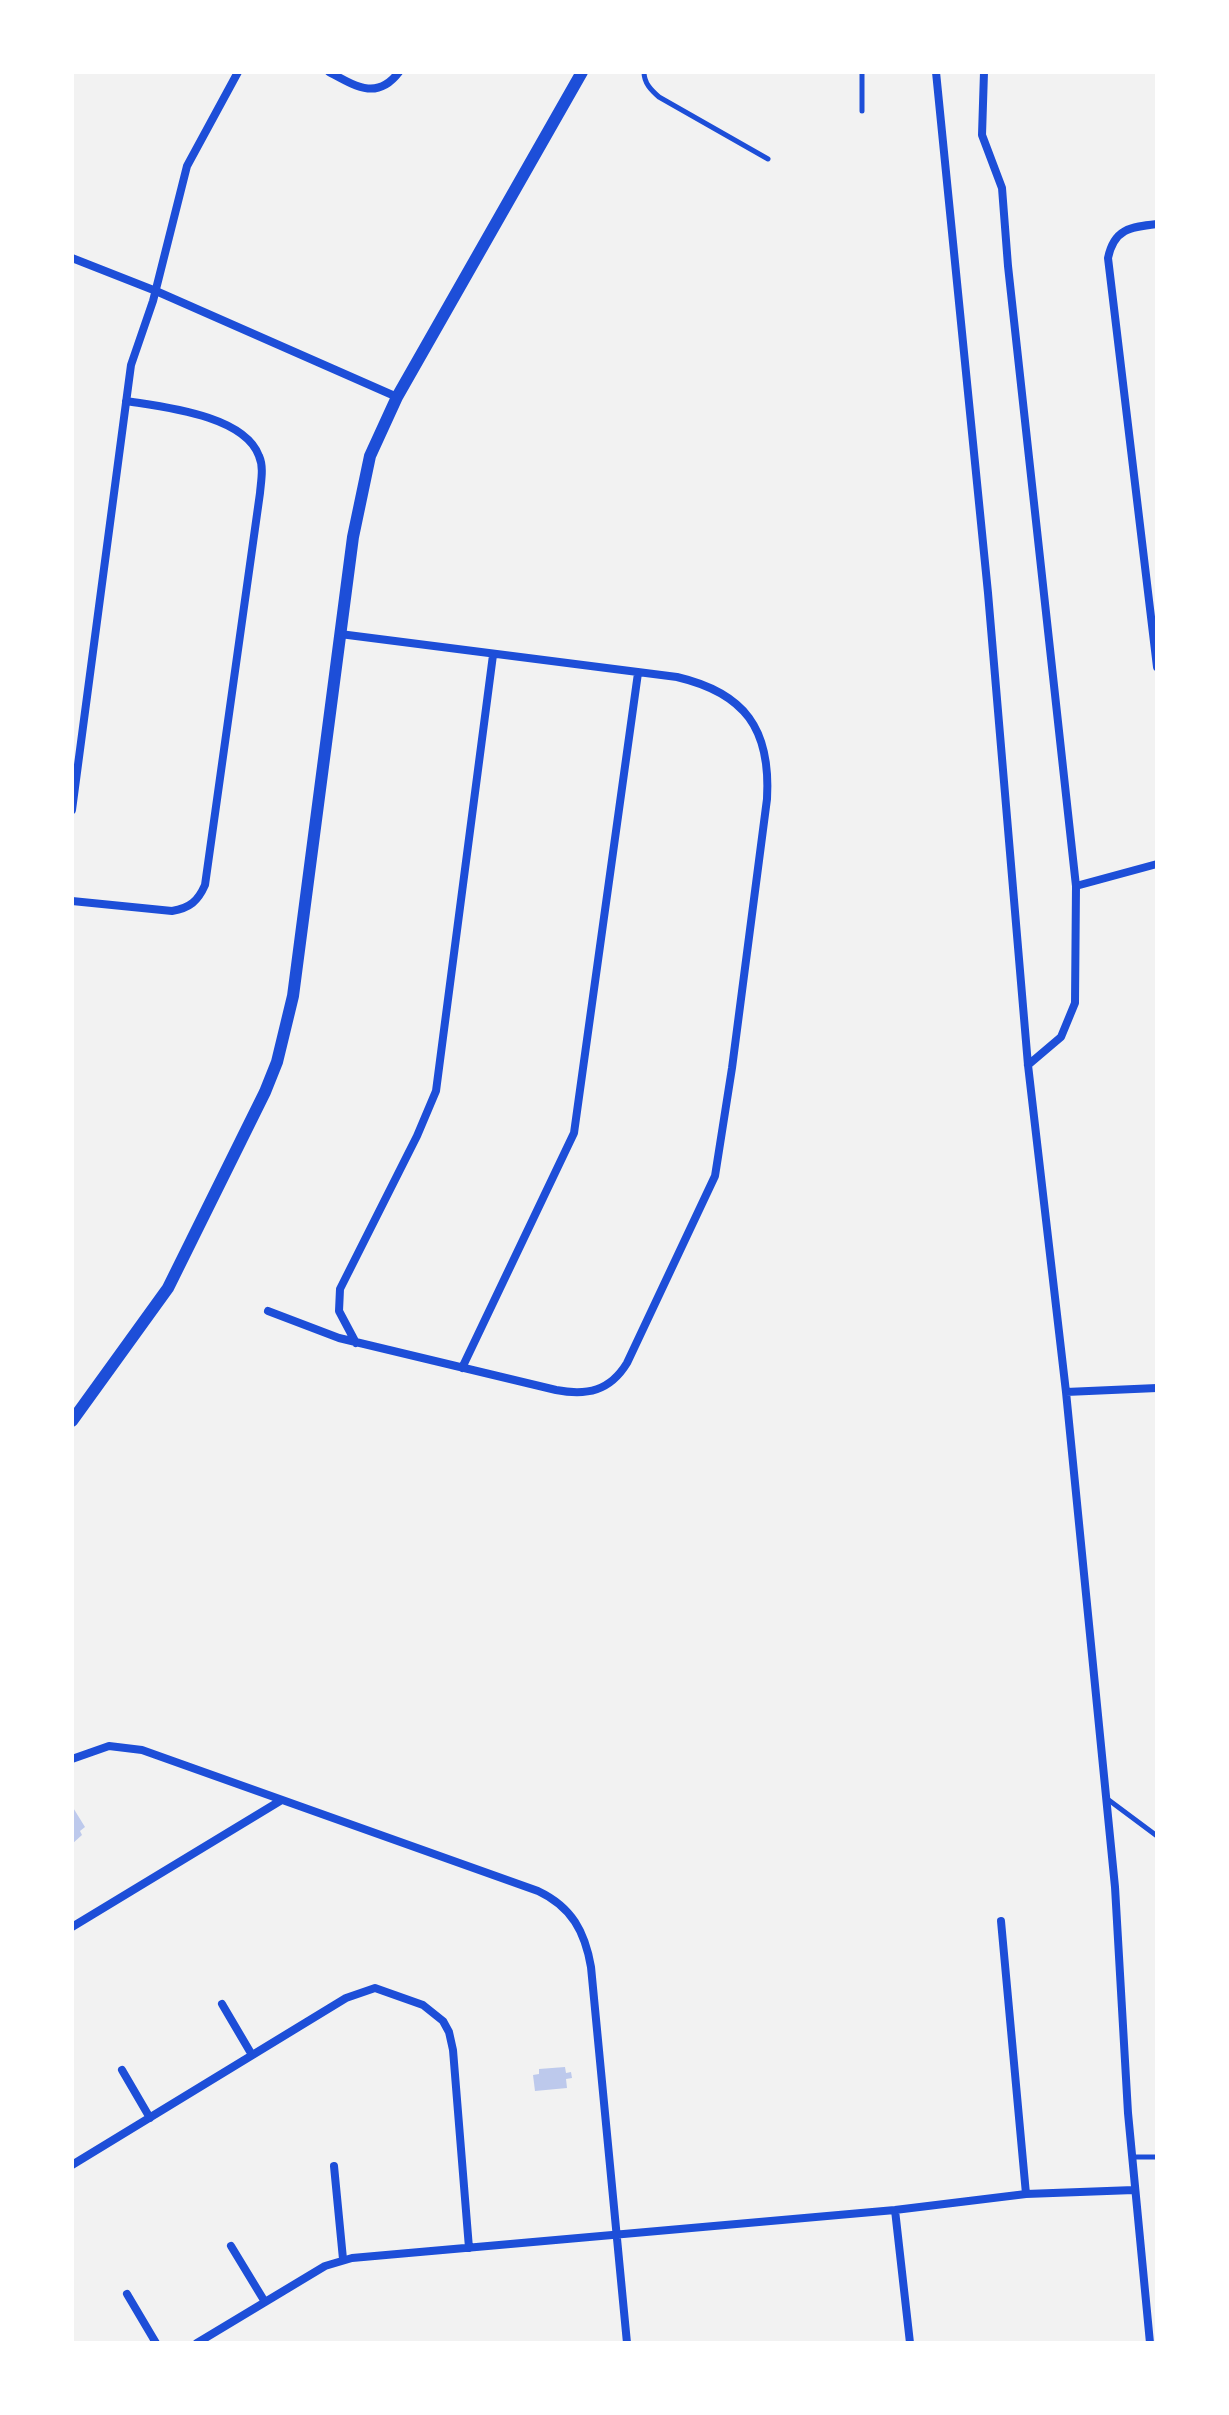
<!DOCTYPE html>
<style>
body{margin:0}
#map{position:relative;width:1229px;height:2415px;overflow:hidden;background:#f2f2f2;font-family:Karla,sans-serif}
canvas{display:block}
.frame{position:absolute;inset:0;border:74px solid #fff;pointer-events:none}
</style>
<div id="map">
<canvas width="1229" height="2415"></canvas>
<div class="frame"></div>
</div>
<script>
const g = document.querySelector('canvas').getContext('2d');
g.lineJoin = 'round';
function paint(path, color) {
  g.fillStyle = color;
  g.fill(path, 'evenodd');
}
function trace(path, color, width, dash) {
  g.strokeStyle = color;
  g.lineWidth = width;
  g.lineCap = dash ? 'butt' : 'round';
  g.setLineDash(dash || []);
  g.stroke(path);
}
paint(new Path2D(`
 M72,1806L85,1827L80,1831L82,1835L72,1844Z
 M565,2067L566,2073L571,2072L572,2078L566,2079L567,2088L535,2091L533,2075L539,2074V2069Z`), '#bdc9ec');
trace(new Path2D(`
 M644,72C644,83 651,90 659,97L768,159
 M862,111V72
 M1106,1798L1157,1836
 M1133,2157H1157`), '#1d4ed8', 5);
trace(new Path2D(`
 M329,72C355,86 377,101 399,72
 M936,72L988,593L1028,1065L1066,1392L1115,1887L1128,2113L1150,2343
 M984,72L982,135L1002,188L1008,266L1076,886L1075,1003L1061,1037L1028,1065
 M1157,224C1130,227 1114,229 1108,258L1157,667
 M72,258L156,291L397,397
 M72,810L131,365L153,301L187,166L238,72
 M1076,886L1157,864
 M72,901L172,911C190,908 198,901 205,885L260,493C261,481 264,467 259,456C244,415 163,407 126,401
 M268,1311L339,1338L556,1390C587,1396 610,1391 627,1363L715,1176L732,1068L767,799C771,729 745,693 677,677L340,634
 M356,1343L339,1311L340,1289L417,1136L436,1091L493,655
 M462,1368L574,1133L638,673
 M1066,1392L1157,1388
 M72,1759L109,1746L142,1750L538,1891C572,1907 585,1932 591,1967L627,2343
 M1001,1921L1026,2194
 M72,1927L280,1801
 M222,2004L252,2055
 M122,2070L150,2118
 M72,2165L346,1998L375,1988L423,2005L443,2021L449,2032L453,2050L469,2248
 M334,2166L343,2259
 M895,2210L910,2343
 M231,2246L265,2302
 M127,2294L156,2343
 M197,2343L325,2266L352,2258L895,2210L1026,2194L1134,2190`), '#1d4ed8', 8);
trace(new Path2D(`
 M72,1421L168,1288L265,1092L277,1062L293,996L353,537L370,456L397,397L582,72`), '#1d4ed8', 12);
</script>
